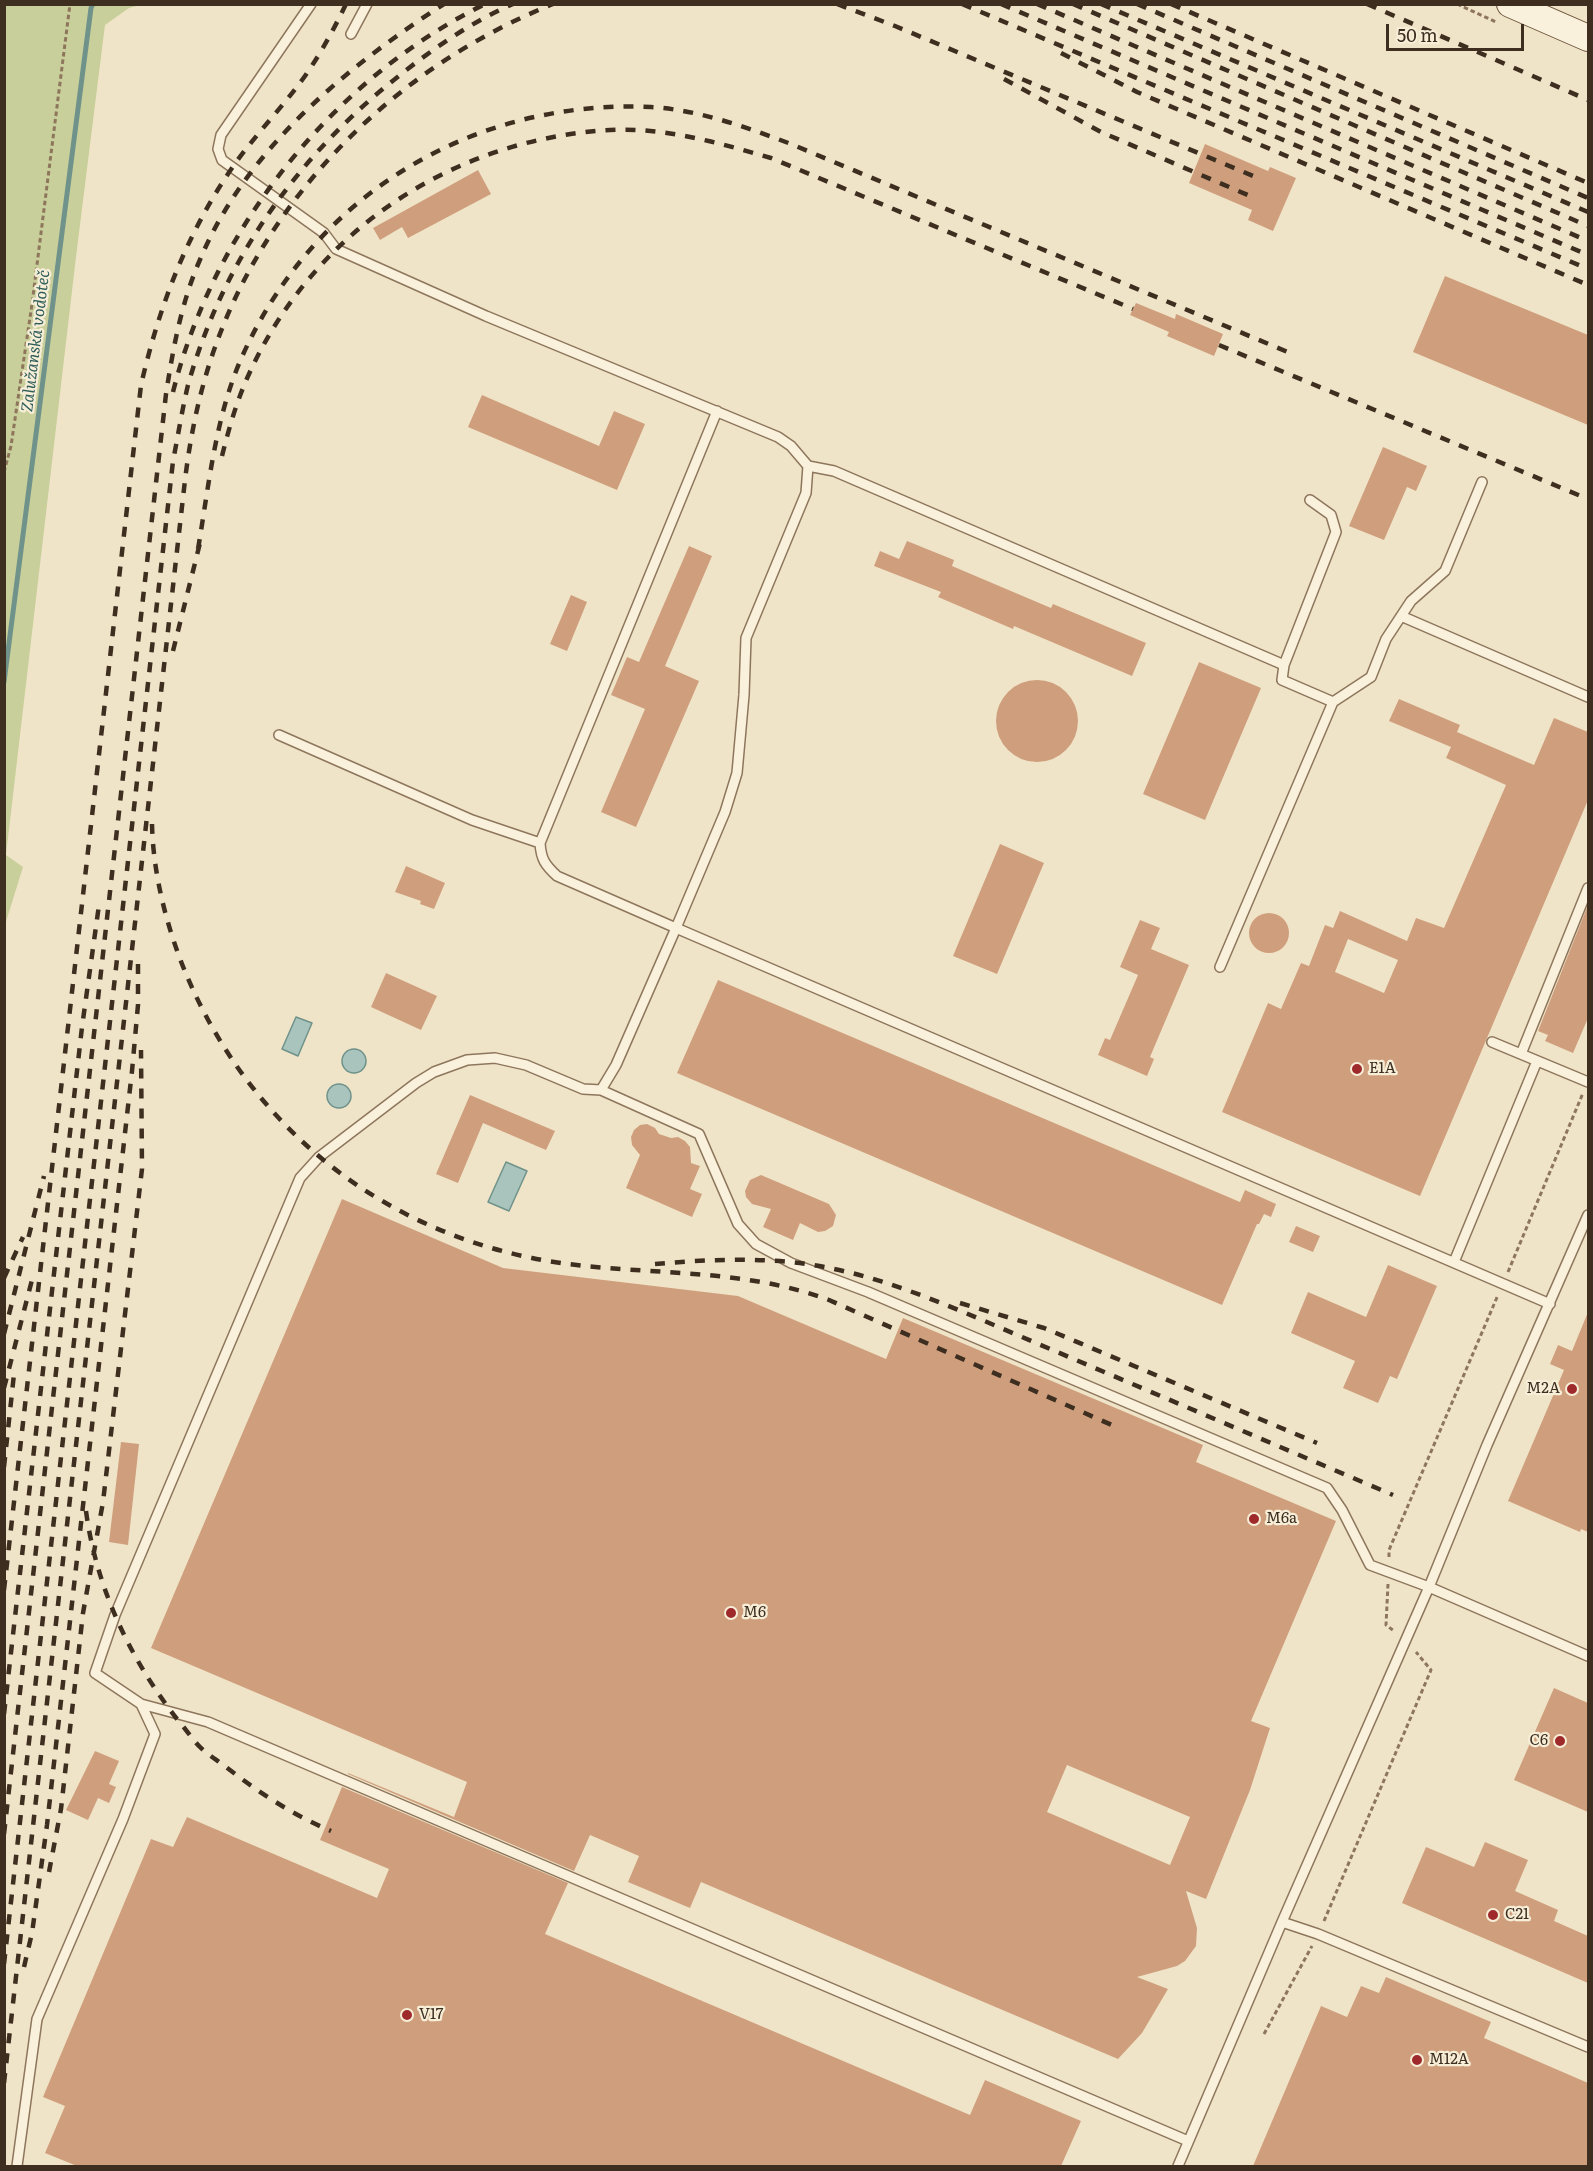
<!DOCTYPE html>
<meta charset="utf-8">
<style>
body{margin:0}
#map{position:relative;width:1593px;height:2171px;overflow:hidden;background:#f0e4c8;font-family:Literata,serif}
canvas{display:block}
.frame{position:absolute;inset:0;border:6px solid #3d2e20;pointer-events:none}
.scale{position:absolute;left:1386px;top:24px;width:138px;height:27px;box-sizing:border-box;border:3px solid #3d2e20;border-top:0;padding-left:8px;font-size:18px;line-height:21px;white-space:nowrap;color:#3d2e20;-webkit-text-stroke:4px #f7eed8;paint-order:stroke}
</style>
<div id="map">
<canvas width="1593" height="2171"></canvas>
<div class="frame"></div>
<div class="scale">50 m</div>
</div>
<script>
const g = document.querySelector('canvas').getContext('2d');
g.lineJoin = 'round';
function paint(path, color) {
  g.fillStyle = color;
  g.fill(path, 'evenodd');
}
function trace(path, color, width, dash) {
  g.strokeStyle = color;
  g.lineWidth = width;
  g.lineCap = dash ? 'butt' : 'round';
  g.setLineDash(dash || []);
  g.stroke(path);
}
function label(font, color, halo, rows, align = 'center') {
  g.font = font + ' Literata,serif';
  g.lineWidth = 4.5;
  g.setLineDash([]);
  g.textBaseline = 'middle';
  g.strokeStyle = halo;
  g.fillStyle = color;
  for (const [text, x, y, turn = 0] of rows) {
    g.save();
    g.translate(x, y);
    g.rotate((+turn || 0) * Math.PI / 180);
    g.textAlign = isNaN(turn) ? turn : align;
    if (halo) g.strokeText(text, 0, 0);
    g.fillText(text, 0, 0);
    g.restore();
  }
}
paint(new Path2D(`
 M5,4L140,5L129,8L105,25L76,257L6,855L23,867L5,925Z`), '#c9cf9b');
const water = new Path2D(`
 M296,1017L312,1023L298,1056L282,1049Z
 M342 1061a12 12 0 1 1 24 0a12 12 0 1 1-24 0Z
 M327 1096a12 12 0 1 1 24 0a12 12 0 1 1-24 0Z
 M506,1162L527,1171L509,1211L488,1202Z`);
paint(water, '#a9c4bc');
trace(water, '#6f938a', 1.5);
trace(new Path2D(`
 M4,682L91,8L93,4`), '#6f938a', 5);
paint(new Path2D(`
 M1205,144L1268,171L1270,167L1296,178L1273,231L1248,220L1252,210L1189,183Z
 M478,170L491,194L408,238L402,227L380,240L373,228Z
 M1445,276L1588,335V425L1413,352Z
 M1136,303L1175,319L1176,314L1223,334L1214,356L1167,336L1169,332L1130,315Z
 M482,395L599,446L614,411L645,424L617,490L468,427Z
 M1383,447L1427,466L1416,491L1407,487L1384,540L1349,526Z
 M907,541L954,560L952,566L1051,608L1053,604L1146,643L1132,676L1014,626L1013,629L938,597L941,592L874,566L880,551L899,559Z
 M689,546L712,556L665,666L699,681L636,827L601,812L645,709L611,695L627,657L639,662Z
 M571,595L587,602L567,651L550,644Z
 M1199,662L1261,688L1205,820L1143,794Z
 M996 721a41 41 0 1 1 82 0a41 41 0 1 1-82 0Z
 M1399,699L1460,725L1457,732L1534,765L1554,718L1588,732V800L1420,1196L1222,1112L1268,1003L1281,1009L1301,963L1309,966L1325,925L1333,928L1340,911L1407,941L1416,918L1444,928L1506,785L1446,758L1451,747L1389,721ZM1348,939L1398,960L1384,993L1335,972Z
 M1000,844L1044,863L997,974L953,956Z
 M406,866L445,883L434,909L420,904L421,901L395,892Z
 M1588,905V1018L1573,1053L1545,1041L1548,1035L1538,1031Z
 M1249 933a20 20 0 1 1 40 0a20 20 0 1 1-40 0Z
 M1140,920L1160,928L1151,949L1189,965L1150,1057L1154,1059L1147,1076L1098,1055L1105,1038L1110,1040L1138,975L1120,967Z
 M386,973L437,996L421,1030L371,1007Z
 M718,980L1240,1202L1245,1190L1276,1204L1271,1217L1264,1214L1259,1224H1257L1222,1305L677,1073Z
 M470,1095L555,1131L546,1150L483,1123L458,1183L436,1174Z
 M647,1124L655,1128L659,1134L671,1138L678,1137L685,1141L690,1147L691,1163L700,1166L690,1189L702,1194L692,1217L626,1188L640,1155L632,1145L631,1137L634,1130L640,1125Z
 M761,1175L829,1204L836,1215L833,1226L825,1231L818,1232L800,1223L793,1240L763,1227L771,1209L752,1204L746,1197L745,1191L750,1180Z
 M342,1199L503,1268L738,1296L886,1359L903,1318L1203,1445L1196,1462L1336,1521L1251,1721L1270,1728L1250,1790L1206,1899L1186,1891L1197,1928L1196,1946L1185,1961L1177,1966L1137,1977L1168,1989L1142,2033L1118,2059L701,1882L690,1908L628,1882L639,1856L590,1835L574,1871L348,1774V1773L454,1817L467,1782L151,1648ZM1067,1765L1190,1817L1170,1865L1047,1812Z
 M1296,1226L1320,1236L1313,1252L1289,1242Z
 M1388,1265L1437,1286L1397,1379L1390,1376L1378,1403L1343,1388L1355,1361L1291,1333L1308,1292L1366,1317Z
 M1588,1312V1532L1581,1529L1580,1532L1508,1501L1564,1370L1550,1364L1558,1345L1572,1351Z
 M121,1442L139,1444L128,1545L109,1542Z
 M1554,1688L1588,1703V1812L1514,1780Z
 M95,1751L119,1761L109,1784L116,1787L109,1803L98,1798L88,1820L66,1810Z
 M342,1787L568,1883L545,1934L970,2115L985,2080L1081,2121L1061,2166H77L45,2153L65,2106L43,2097L151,1839L173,1847L187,1817L377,1898L389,1869L320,1840Z
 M1485,1842L1528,1860L1515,1891L1558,1910L1554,1921L1588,1936V1983L1402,1903L1426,1847L1474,1867Z
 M1386,1977L1491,2022L1484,2038L1588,2083V2166H1253L1321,2006L1347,2017L1361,1986L1379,1993Z`), '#cf9f7d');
const lane = new Path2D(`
 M311,4L221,135L218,149L222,160L324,233L336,249L486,316L778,437L791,446L808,466L834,471L1284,665
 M351,34L367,4
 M808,466L806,493L746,638L744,695L737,773L725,812L676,928L1550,1304
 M1310,500L1331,515L1336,532L1284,665L1282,680L1333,702L1371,677L1386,639L1411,601L1445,571L1482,482
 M1401,616L1588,697
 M279,735L472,820L540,843
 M1220,967L1333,702
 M1492,1042L1588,1082
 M1521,1054L1588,888
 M601,1090L616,1065L676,928L557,876C545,865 541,859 540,843L717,411
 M1454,1262L1537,1061
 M141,1704L208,1722L1188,2141
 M1282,1922L1318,1934L1588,2047
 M17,2166L37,2019L123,1819L155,1734L141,1704L95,1673L115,1615L300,1178L319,1157L416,1083L434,1072L467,1060L495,1058L526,1065L583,1089L601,1090L699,1134L738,1224L756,1244L791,1263L868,1292L1327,1488L1342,1510L1370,1565L1429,1587L1588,1656
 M1178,2166L1282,1922L1429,1587L1487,1445L1588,1215`);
const secondary = new Path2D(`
 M1510,4L1588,38`);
trace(lane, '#8d765c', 12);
trace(secondary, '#6f573f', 28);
trace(new Path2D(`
 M1457,4L1496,22
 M4,472L11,446L32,304L70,4
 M1508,1272L1583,1093
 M1389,1557V1550L1498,1295
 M1388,1584L1386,1625L1394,1631
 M1324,1921L1431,1670L1416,1652
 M1264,2034L1312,1946`), '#8d765c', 3, [4.5, 3]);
trace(lane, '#faf1dc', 9);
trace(secondary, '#faf1dc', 26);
trace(new Path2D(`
 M837,4L895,26L1258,178
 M962,4L1588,269
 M1001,4L1588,255
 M1037,4L1588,241
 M1073,4L1588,226
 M1101,4L1588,212
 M1137,4L1588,198
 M1171,4L1588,183
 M1367,4L1588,100
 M1061,53L1137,92L1588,285
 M1004,79L1101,132L1250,196
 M1219,345L1588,499
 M173,392C214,228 333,79 485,4
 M222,456C229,428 237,400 249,374C314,230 454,139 610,130C665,127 719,143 771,158L1133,309
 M198,549C209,485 215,419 241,359C313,195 473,99 651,107C699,110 746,127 791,144L1290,353
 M173,651L200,543
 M152,824C153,871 165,920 182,964C243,1118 370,1225 532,1258C631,1278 732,1264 829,1300L1114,1426
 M655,1264C714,1259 776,1256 834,1269C878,1278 919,1294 961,1311L1393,1495
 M4,1278L23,1237
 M960,1303L1044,1328L1317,1443
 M4,1334L44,1176
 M4,1388L33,1276
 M4,1467L14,1374
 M86,1511C96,1587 130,1659 177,1719C185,1728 192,1739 200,1747C208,1755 217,1760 226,1767C258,1792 293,1815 331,1831
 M4,1590L141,385C159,307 186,235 232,168C254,136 282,108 305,76C321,53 334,29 346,4
 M4,1714L82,1027L99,905
 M4,1834L166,394C173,349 181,304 199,262C245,150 345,68 444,4
 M49,1872L61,1809L83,1613L103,1502L142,1169L141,1050
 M4,1964L173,461C178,436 182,410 188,385C222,264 294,161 390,83C428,52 469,23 513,4
 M24,1967L32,1933L47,1825L132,1071L138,1005V954
 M4,2083L185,480C189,447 195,414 204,382C252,209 388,70 553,4`), '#3d2e20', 4.5, [10, 10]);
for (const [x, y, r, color] of [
 [1357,1069,6,"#9e2a2b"],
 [1572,1389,6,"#9e2a2b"],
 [1254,1519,6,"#9e2a2b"],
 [731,1613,6,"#9e2a2b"],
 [1560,1741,6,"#9e2a2b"],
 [1493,1915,6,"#9e2a2b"],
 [407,2015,6,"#9e2a2b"],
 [1417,2060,6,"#9e2a2b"]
]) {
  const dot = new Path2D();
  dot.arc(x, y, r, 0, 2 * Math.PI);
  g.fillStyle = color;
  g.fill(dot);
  trace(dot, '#f7eed8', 2);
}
label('15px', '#3d2e20', '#f7eed8', [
 ["E1A",1369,1069],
 ["M2A",1560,1389,"right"],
 ["M6a",1266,1519],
 ["M6",743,1613],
 ["C6",1548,1741,"right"],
 ["C21",1505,1915],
 ["V17",419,2015],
 ["M12A",1429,2060]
], 'left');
label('italic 16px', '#2f5d5a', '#f7eed8', [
 ["Zalužanská vodoteč",36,341,-83]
]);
</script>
